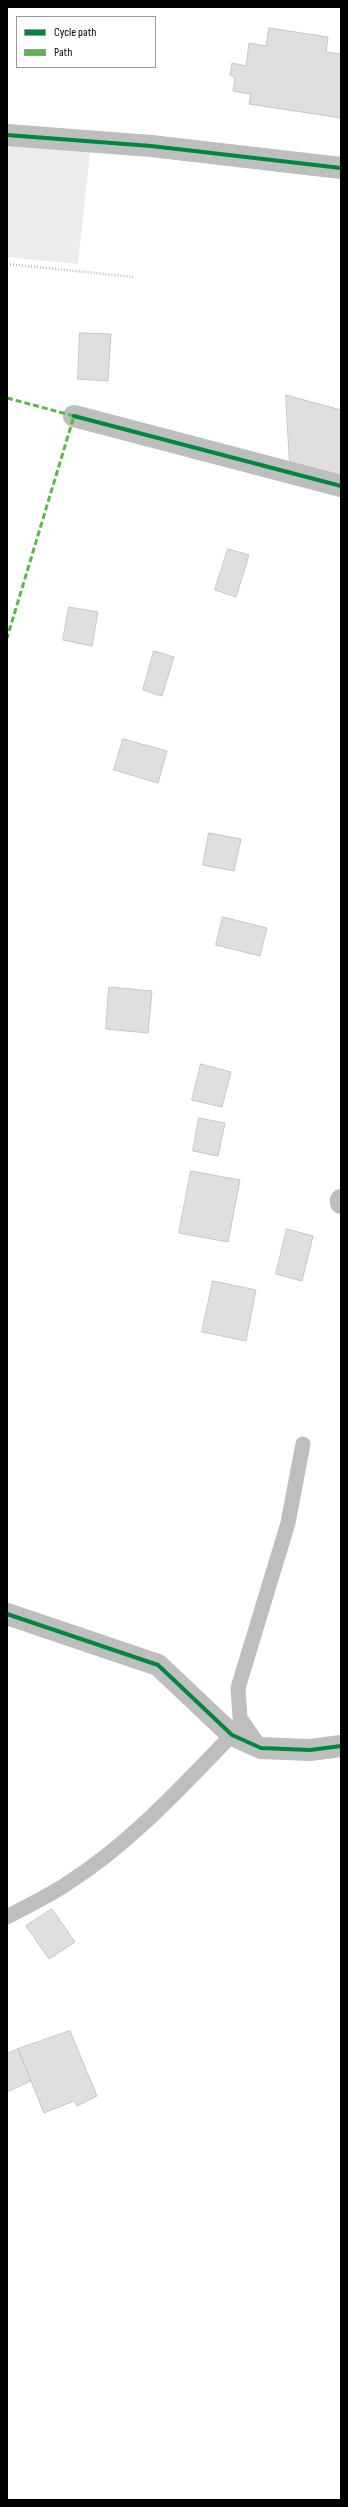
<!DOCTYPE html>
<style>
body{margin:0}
#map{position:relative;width:348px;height:2507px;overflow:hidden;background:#fff;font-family:"Sofia Sans Condensed",sans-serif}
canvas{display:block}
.frame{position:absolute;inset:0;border:8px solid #000;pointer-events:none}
.legend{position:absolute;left:16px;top:16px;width:140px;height:52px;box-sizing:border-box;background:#fff;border:1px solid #999;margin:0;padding:5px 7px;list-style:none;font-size:12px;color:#000}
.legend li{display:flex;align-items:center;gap:8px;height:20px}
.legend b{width:20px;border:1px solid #999}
</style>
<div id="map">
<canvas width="348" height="2507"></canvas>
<div class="frame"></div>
<ul class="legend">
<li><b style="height:5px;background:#00873e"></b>Cycle path</li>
<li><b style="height:5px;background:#58b947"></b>Path</li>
</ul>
</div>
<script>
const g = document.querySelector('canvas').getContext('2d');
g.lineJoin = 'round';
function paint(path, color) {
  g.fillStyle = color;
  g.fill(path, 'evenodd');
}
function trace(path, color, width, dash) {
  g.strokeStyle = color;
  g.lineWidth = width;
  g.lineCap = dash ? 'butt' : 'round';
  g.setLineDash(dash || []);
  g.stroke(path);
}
paint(new Path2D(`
 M9,143L90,152L78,264L7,257V166Z`), '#ececec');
const building = new Path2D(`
 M269,28L328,37L326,52L341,54V118L249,104L251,94L233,91L235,78L230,75L232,63L246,66L249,43L266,46Z
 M80,333L111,334L108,381L78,379Z
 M286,395L341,410V479L290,465Z
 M228,549L249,555L236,597L215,590Z
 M69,607L98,612L92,646L63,640Z
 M154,651L174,657L162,696L143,690Z
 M123,739L167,751L158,783L114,770Z
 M209,833L241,839L234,871L203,865Z
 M223,917L267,928L260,956L216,945Z
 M109,987L152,991L148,1033L106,1029Z
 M201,1064L231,1072L222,1107L192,1100Z
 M199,1118L225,1123L218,1156L193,1151Z
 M191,1171L240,1180L228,1242L179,1233Z
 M287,1229L313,1236L302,1281L276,1274Z
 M213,1281L256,1290L246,1341L202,1332Z
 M52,1909L75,1942L49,1959L26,1926Z
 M70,2031L97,2096L77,2106L74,2101L44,2113L18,2049Z
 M18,2049L31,2081L7,2092V2054Z`);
paint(building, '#dfdfdf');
trace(building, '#c7c7c7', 1);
trace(new Path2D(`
 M7,264L134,277`), '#b9b9b9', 2.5, [1, 2]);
trace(new Path2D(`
 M260,1747L240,1718L238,1688L288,1523L303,1444
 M7,1917C27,1906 49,1896 68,1883C131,1843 181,1787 232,1735`), '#bebebe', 15);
trace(new Path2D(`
 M7,135L151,146L341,168
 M74,416L341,486
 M341,1200V1203
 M7,1614L158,1665L232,1735L261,1748L310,1750L341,1746`), '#bebebe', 22);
trace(new Path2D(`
 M7,398L74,416L7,638`), '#58b947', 3, [6, 3]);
trace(new Path2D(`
 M7,135L151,146L341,168
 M74,416L341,486
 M7,1614L158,1665L232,1735L261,1748L310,1750L341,1746`), '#00873e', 4);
</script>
